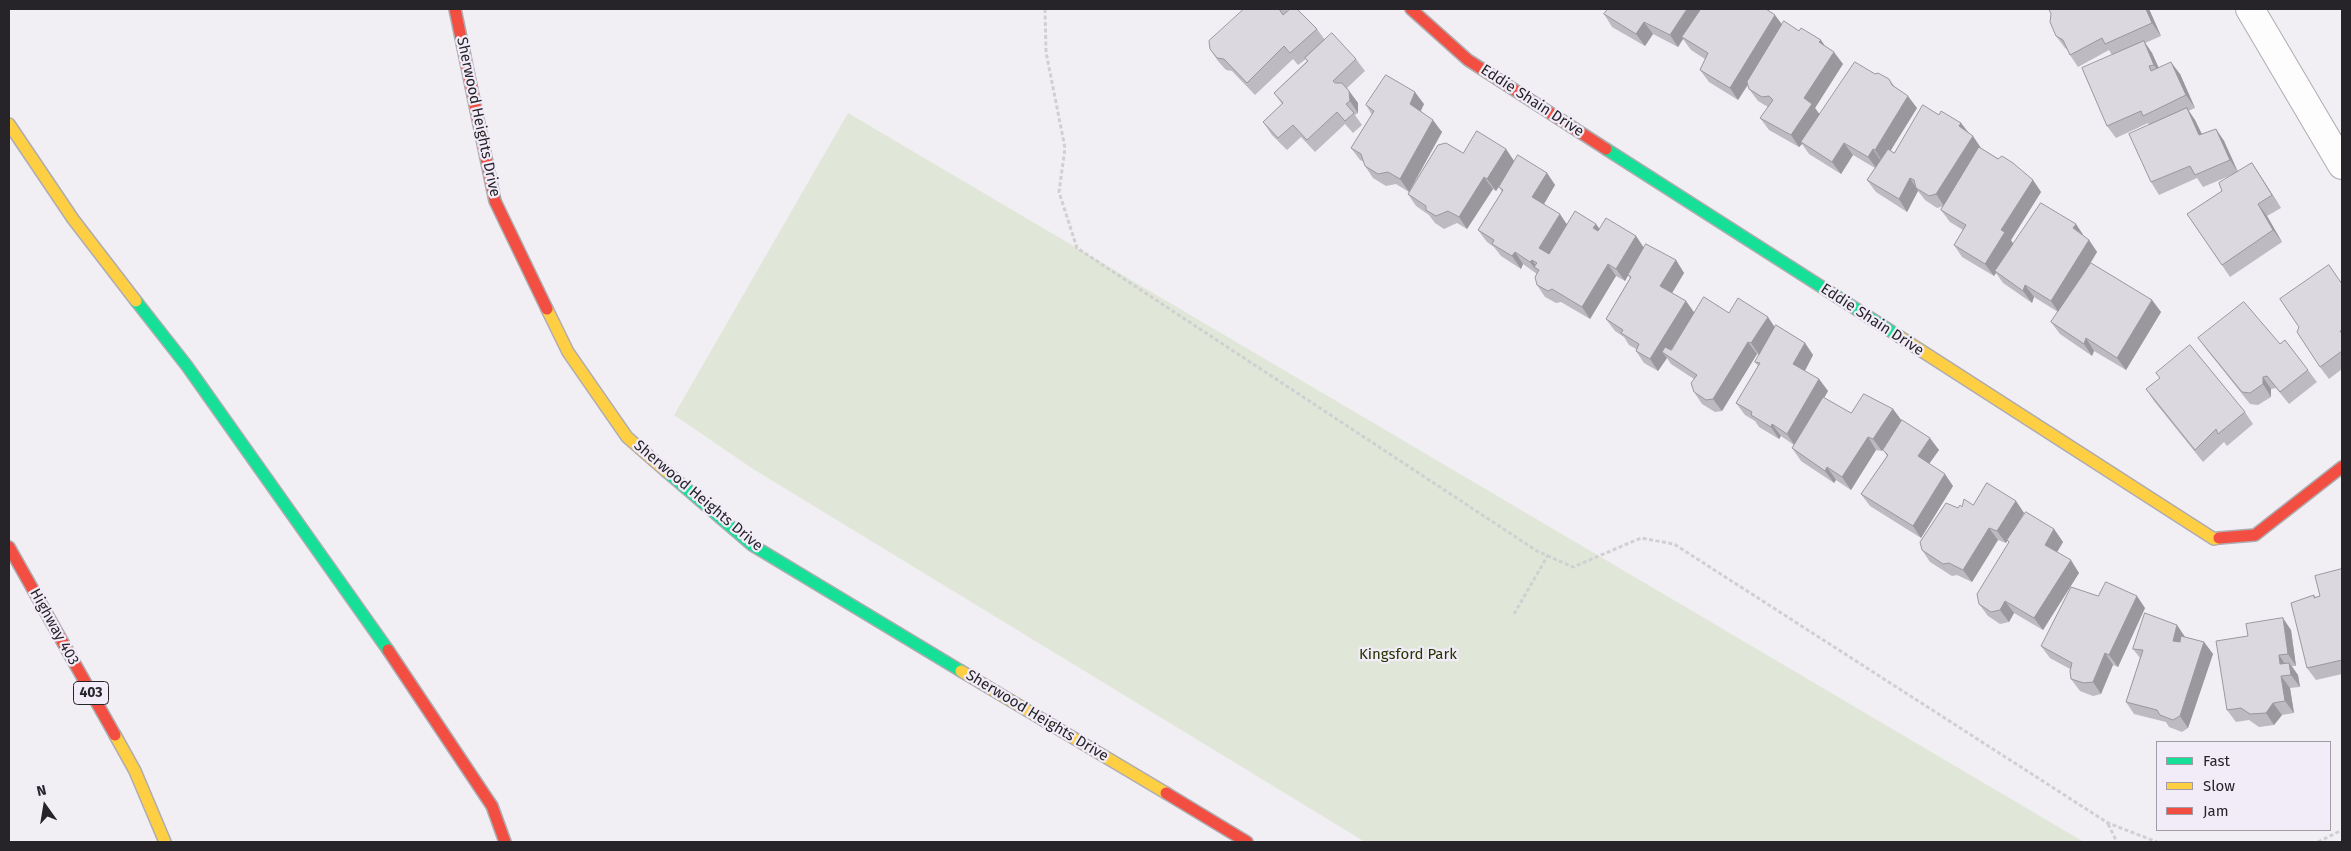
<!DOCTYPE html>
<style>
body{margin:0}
#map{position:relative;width:2351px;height:851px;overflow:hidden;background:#f1eff4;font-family:"Fira Sans",sans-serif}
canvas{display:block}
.frame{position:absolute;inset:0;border:10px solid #262429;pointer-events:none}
.legend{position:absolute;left:2156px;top:741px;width:175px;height:90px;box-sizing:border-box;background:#f1ecf7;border:1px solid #a09ca5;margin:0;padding:6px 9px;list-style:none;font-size:15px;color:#262429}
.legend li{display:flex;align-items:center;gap:10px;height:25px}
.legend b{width:25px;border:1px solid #a09ca5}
.north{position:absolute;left:20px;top:781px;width:50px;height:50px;-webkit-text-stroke:4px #f1ecf7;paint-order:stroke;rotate:347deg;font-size:14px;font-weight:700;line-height:20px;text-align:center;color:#262429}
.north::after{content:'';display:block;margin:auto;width:18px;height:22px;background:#262429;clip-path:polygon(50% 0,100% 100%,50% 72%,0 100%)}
</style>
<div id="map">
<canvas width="2351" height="851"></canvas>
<div class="frame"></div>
<ul class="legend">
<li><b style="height:6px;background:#16e098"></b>Fast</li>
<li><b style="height:6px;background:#ffcf43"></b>Slow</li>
<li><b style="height:6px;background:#f24e42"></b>Jam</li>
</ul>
<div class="north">N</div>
</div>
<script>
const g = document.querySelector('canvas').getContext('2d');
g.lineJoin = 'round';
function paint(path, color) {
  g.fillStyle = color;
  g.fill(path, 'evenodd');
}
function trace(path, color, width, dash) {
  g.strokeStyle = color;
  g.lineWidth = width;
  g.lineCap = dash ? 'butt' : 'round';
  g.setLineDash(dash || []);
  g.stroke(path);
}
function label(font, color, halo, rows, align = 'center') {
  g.font = font + ' "Fira Sans",sans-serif';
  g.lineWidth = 4.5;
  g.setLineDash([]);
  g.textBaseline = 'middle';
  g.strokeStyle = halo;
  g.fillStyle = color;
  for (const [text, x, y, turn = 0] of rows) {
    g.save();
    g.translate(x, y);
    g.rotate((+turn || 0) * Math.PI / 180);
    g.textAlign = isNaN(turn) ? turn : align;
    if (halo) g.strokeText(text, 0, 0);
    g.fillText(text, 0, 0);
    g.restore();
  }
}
paint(new Path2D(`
 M848,113L2084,842H1365L753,469L674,415Z`), '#e1e7d8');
const street = new Path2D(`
 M2250,9L2342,165`);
const fast = new Path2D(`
 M1606,149L1900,337
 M136,301L187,366L388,650
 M667,472L752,545L961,671`);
const slow = new Path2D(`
 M9,124L73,219L136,301
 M547,309L568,352L627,437L667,472
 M1900,337L2214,539L2219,538
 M961,671L1166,793
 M115,735L135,771L165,842`);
const jam = new Path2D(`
 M455,9L495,201L547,309
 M1411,9L1468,60L1606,149
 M2219,538L2255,535L2342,467
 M9,547L115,735
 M388,650L492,806L505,842
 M1166,793L1247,842`);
trace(street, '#aeacb0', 30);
trace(fast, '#aeacb0', 14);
trace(slow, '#aeacb0', 14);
trace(jam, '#aeacb0', 14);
trace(new Path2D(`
 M1045,9L1046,52L1065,148L1059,192L1077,248L1537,551L1573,567L1641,538L1674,544L2108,823L2157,842
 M1514,614L1548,555
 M2108,824L2117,842
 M2318,842L2342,830`), '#d0d0d1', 3, [4, 2.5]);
trace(street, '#fdfdfd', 28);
trace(fast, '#16e098', 11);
trace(slow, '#ffcf43', 11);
trace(jam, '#f24e42', 11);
paint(new Path2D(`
 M1244,9H1286L1288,11L1317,29L1325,40L1356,59L1365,71L1347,88L1358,103V113L1355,115L1362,125L1353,133L1345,124L1315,152L1301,137L1287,150L1272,135L1263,122L1282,104L1274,93L1307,61L1306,59L1298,65L1293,59L1255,95L1232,71L1226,70L1218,61L1210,49Z
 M2049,9H2149L2161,36L2145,43L2152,53L2158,68L2180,74L2195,108L2188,111L2195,120L2202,134L2216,129L2224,141L2238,172L2252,163L2281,208L2267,216L2282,242L2230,277L2187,214L2222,191L2234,174L2203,187L2197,178L2159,195L2151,182L2149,125L2148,123L2116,138L2107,126L2112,55L2109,50L2078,67L2070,55L2068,50L2065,48L2056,36L2051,14Z
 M1604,14L1782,25L1799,31L1826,47L1843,64L1815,108L1819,115L1875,74L1889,79L1895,87L1917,108L1890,151L1894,153L1939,115L1961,123L1981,148L2033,180L2041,192L2011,240L2013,244L2084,237L2089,240L2097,252L2085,273L2152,300L2161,312L2126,370L2094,351L2092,356L2060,334L2051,322L2058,312L2034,297L2032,303L2003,283L1996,273L1994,276L1962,257L1954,245L1963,230L1950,222L1941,210L1944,206L1937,208L1925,200L1918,191L1907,212L1876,192L1867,180L1875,168L1853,155L1841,174L1809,154L1802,144L1799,147L1769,130L1760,118L1768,107L1758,101L1749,89L1748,85L1738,100L1709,82L1700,70L1705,59L1691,50L1683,39L1678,47L1653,34L1645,46L1612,27Z
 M1424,104L1421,111L1442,132L1409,192L1396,184L1386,186L1373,178L1365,166L1364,162L1360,160L1351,148L1372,115L1366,105Z
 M1506,149L1514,161L1547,173L1555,185L1544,204L1567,224L1599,228L1636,236L1644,248L1676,260L1684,273L1672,293L1686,301L1694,312L1729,313L1775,327L1805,343L1813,355L1805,371L1819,379L1828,391L1824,398L1851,413L1893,409L1902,421L1939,450L1929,464L1953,486L1921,538L1870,506L1861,494L1887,456L1883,450L1900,424L1882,451L1876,450L1851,490L1836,480L1834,483L1801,461L1792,448L1794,445L1781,436L1779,439L1759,427L1755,421L1745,415L1736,403L1758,366L1755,362L1759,355L1757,354L1722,411L1715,412L1702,404L1694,392V379L1671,364L1667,358L1658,371L1644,363L1636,351V349L1629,345L1624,337L1615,331L1606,319L1630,278L1628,275L1625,281L1616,276L1590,319L1561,302L1556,303L1545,297L1537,285V274L1523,264L1521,269L1501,256L1494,247L1487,242L1478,230L1502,192L1499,187L1496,191L1493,189L1467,229L1457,223L1444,229L1435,223L1429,215L1416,206L1408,194L1463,153Z
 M2342,283V369L2329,379L2320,367Z
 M2198,338L2280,344L2308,370L2317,382L2289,404L2276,388L2271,389V397L2258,405L2250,404L2207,350Z
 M2146,389L2245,412L2253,424L2227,446L2224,442L2203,462L2154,401Z
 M2016,501L2024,513L2016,526L2054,529L2063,542L2057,552L2079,573L2043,630L2014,613L2009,622L2000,624L1988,616L1979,604L2009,543L2007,540L2006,543L1998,540L1972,582L1957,575L1952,576L1930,562L1922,550L1958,508L1973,505Z
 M2342,569V674L2316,680L2307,668L2314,595L2315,597L2320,596Z
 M2098,596L2145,608L2118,667L2113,665L2101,694L2093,696L2080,691L2071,679L2070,669L2050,658L2041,646Z
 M2177,625L2185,637L2204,642L2213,654L2188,728L2182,732L2169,727L2166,722L2134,714L2126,702L2140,658L2133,649Z
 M2291,630L2296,666H2292L2298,675L2300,687L2290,688L2294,713L2282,715L2274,725L2259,727L2249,720L2236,722L2227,710Z`), '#bdbac1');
paint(new Path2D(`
 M1687,9H1704L1682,37L1683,39L1678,47L1670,35Z
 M2146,9H2149L2161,36L2152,23Z
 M1775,15L1784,27L1738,100L1730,88Z
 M1644,22L1653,34L1645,46L1636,34Z
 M1821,40L1829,52L1819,42Z
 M2144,41L2152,53L2163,77L2154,65Z
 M1834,52L1843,64L1815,108L1821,116L1801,142L1802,144L1799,147L1791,135L1804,98Z
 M2171,62L2180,74L2195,108L2186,95Z
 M1349,91L1358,103V113L1350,101Z
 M1415,92L1424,104L1418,116L1410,104Z
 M1908,96L1917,108L1883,163L1875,150Z
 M2187,108L2195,120L2208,147L2199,135Z
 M1433,120L1442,132L1409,192L1400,179Z
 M1961,123L1970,135L1959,126Z
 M2216,129L2224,141L2238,172L2230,160Z
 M1973,136L1981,148L1944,206L1936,194Z
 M1844,143L1853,155L1841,174L1832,162Z
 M1506,149L1514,161L1496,191L1487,179Z
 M1873,149L1881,161L1877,169L1868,157Z
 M2252,163L2260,175L2281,208L2272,195Z
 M1547,173L1555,185L1541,209L1532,197Z
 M1484,177L1493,189L1467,229L1459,217Z
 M1910,178L1918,191L1907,212L1899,199Z
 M2033,180L2041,192L2011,240L2014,245L1995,271L1996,273L1994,276L1985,264L2001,230Z
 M2258,204L2267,216L2282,242L2273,230Z
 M1560,214L1568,226L1547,260L1539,248Z
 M1596,224L1605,236L1593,228Z
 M2076,224L2084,236L2073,228Z
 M1636,236L1644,248L1625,281L1616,269Z
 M2089,240L2097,252L2059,313L2051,301Z
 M1515,252L1523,264L1521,269L1512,256Z
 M1532,260L1539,270L1534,267L1539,274L1530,262Z
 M1676,260L1684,273L1669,298L1660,286Z
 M1608,264L1616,276L1590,319L1582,307Z
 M2025,285L2034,297L2032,303L2023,291Z
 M2152,300L2161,312L2126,370L2117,358Z
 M1686,301L1695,314L1668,356L1662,352L1667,358L1658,371L1650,359Z
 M1768,317L1776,329L1760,356L1751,343Z
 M2086,338L2094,351L2092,356L2084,344Z
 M1748,342L1757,354L1722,411L1713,399Z
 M1805,343L1813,355L1802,376L1793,364Z
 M2263,377L2271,389V397L2263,384Z
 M1819,379L1828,391L1795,446L1787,434Z
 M1893,409L1902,421L1882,451L1873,439Z
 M1772,424L1781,436L1779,439L1771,427Z
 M1868,437L1876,450L1851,490L1842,477Z
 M1930,438L1939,450L1926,468L1918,456Z
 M1827,467L1836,480L1834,483L1825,471Z
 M1945,474L1953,486L1921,538L1913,526Z
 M2016,501L2024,513L2006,543L1997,531Z
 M1989,528L1998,540L1972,582L1963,570Z
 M2054,529L2063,542L2054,557L2045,545Z
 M2071,560L2079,573L2043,630L2034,618Z
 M2137,596L2145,608L2118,667L2109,655Z
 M2005,601L2014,613L2009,622L2000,610Z
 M2283,618L2291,630L2296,666L2288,654Z
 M2177,625L2185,637L2181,654L2173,641Z
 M2204,642L2213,654L2188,728L2180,716Z
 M2105,653L2113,665L2101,694L2093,682Z
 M2279,655L2287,667L2289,676L2280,664Z
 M2289,663L2298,675L2300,687L2291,675Z
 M2281,676L2290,688L2294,713L2285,701Z
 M2273,703L2282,715L2274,725L2266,713Z`), '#9a979d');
const building = new Path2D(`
 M1244,9H1279L1283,15L1290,9H1297L1317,29L1290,53L1284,46L1247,83L1224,59L1217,58L1210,49L1209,41Z
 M1608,9H1687L1670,35L1644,22L1636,34L1604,14Z
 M1701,9H1766L1775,15L1730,88L1700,70L1708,53L1682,37Z
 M2049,9H2146L2152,23L2105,44L2102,38L2070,55L2063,40L2056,36L2050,22L2051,14Z
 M1784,21L1799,31L1801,28L1821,40L1819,42L1834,52L1804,98L1812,104L1791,135L1760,118L1773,100L1769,96L1762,97L1749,89L1747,82Z
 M1332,33L1356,59L1333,81L1335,83H1342L1349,91L1350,101L1346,104L1354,113L1345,121L1337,112L1307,140L1293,125L1278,138L1263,122L1283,103L1274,93L1308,61L1305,58Z
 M2144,41L2154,65L2149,66L2151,71L2171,62L2186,95L2143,116L2141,111L2107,126L2082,68Z
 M1855,62L1875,74L1878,73L1889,79L1892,85L1908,96L1875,150L1873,149L1868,157L1844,143L1832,162L1801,142Z
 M1386,75L1415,92L1410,104L1433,120L1400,179L1388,172L1378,174L1365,166L1361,154L1351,148L1374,111L1366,105Z
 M1923,105L1939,115L1941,111L1961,123L1959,126L1973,136L1936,194L1929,196L1916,188L1914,180L1910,178L1899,199L1867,180L1888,149L1894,153Z
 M2187,108L2199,135L2216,129L2230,160L2195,175L2190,166L2151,182L2129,134Z
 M1477,131L1506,149L1487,179L1484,177L1459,217L1448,211L1436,216L1426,210V206L1408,194L1438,145L1446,143L1463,153Z
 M1979,147L1998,159L2002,156L2013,163L2033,180L2001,230L2005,232L1985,264L1954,245L1966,225L1941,210Z
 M1518,155L1547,173L1532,197L1560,214L1539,248L1549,254L1575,211L1596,224L1593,228L1598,231L1606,218L1636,236L1616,269L1608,264L1582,307L1552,289L1548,291L1537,285L1535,277L1539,270L1534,267L1537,263L1532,260L1530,262L1515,252L1512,256L1492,244L1494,240L1478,230L1503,190L1499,187Z
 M2252,163L2272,195L2258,204L2273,230L2222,265L2187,214L2222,191L2219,183Z
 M2041,203L2076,224L2073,228L2089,240L2051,301L2025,285L2023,291L1995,271Z
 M1646,244L1676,260L1660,286L1686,301L1650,359L1636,351L1639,344L1621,333L1623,330L1606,319L1631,277L1628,275Z
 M2091,263L2152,300L2117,358L2086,338L2084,344L2051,322Z
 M2329,265L2342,284V330L2340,331L2342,334V351L2320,367L2297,332L2299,327L2280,299Z
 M1704,297L1729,313L1738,298L1768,317L1751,343L1748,342L1713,399L1706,400L1694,392L1691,383L1697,375L1662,352L1665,347L1671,350Z
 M2244,302L2280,344L2285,340L2308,370L2280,392L2267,376L2263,377V384L2250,393L2242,392L2198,338Z
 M1776,325L1805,343L1793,364L1819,379L1787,434L1772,424L1771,427L1751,415L1752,412L1736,403L1760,363L1755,362Z
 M2190,345L2245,412L2218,434L2216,429L2195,450L2146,389L2160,378L2156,373Z
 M1864,394L1893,409L1873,439L1868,437L1842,477L1827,467L1825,471L1792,448L1823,397L1851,413Z
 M1902,420L1930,438L1918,456L1945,474L1913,526L1861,494L1888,455L1883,450Z
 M1987,483L2016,501L1997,531L1989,528L1963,570L1949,563L1943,564L1922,550L1920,542L1946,503L1958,508L1960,505L1962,507L1964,499L1973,505Z
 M2026,512L2054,529L2045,545L2071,560L2034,618L2005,601L2000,610L1991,612L1979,604L1977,594L2009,542L2007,540Z
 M2342,569V663V660L2307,668L2291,603L2314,595V598L2320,596L2315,576Z
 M2106,582L2137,596L2109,655L2105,653L2093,682L2084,683L2071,679L2070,671L2072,663L2041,646L2071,587L2098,596Z
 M2145,613L2177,625L2173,641L2180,642L2181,636L2204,642L2180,716L2173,720L2160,715L2157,710L2126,702L2143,650L2133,649Z
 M2283,618L2288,654L2279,655L2280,664L2289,663L2291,675L2281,676L2285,701L2273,703L2266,713L2250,714L2241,708L2227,710L2216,641L2248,636L2246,624Z`);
paint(building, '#dcd8e0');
trace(building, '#9a979d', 1);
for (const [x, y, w] of [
 [91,693,35]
]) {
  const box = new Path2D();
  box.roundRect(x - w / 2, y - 11.5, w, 23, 4);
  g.fillStyle = '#f1ecf7';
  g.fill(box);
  trace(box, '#262429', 1);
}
label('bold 14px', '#262429', null, [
 ["403",91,693]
]);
label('15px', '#262429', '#f1ecf7', [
 ["Eddie Shain Drive",1532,101,33],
 ["Sherwood Heights Drive",478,117,78],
 ["Eddie Shain Drive",1872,320,33],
 ["Sherwood Heights Drive",698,496,40],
 ["Highway 403",54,627,61],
 ["Sherwood Heights Drive",1037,716,31]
]);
label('15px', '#253400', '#f1ecf7', [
 ["Kingsford Park",1408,655]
]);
</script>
